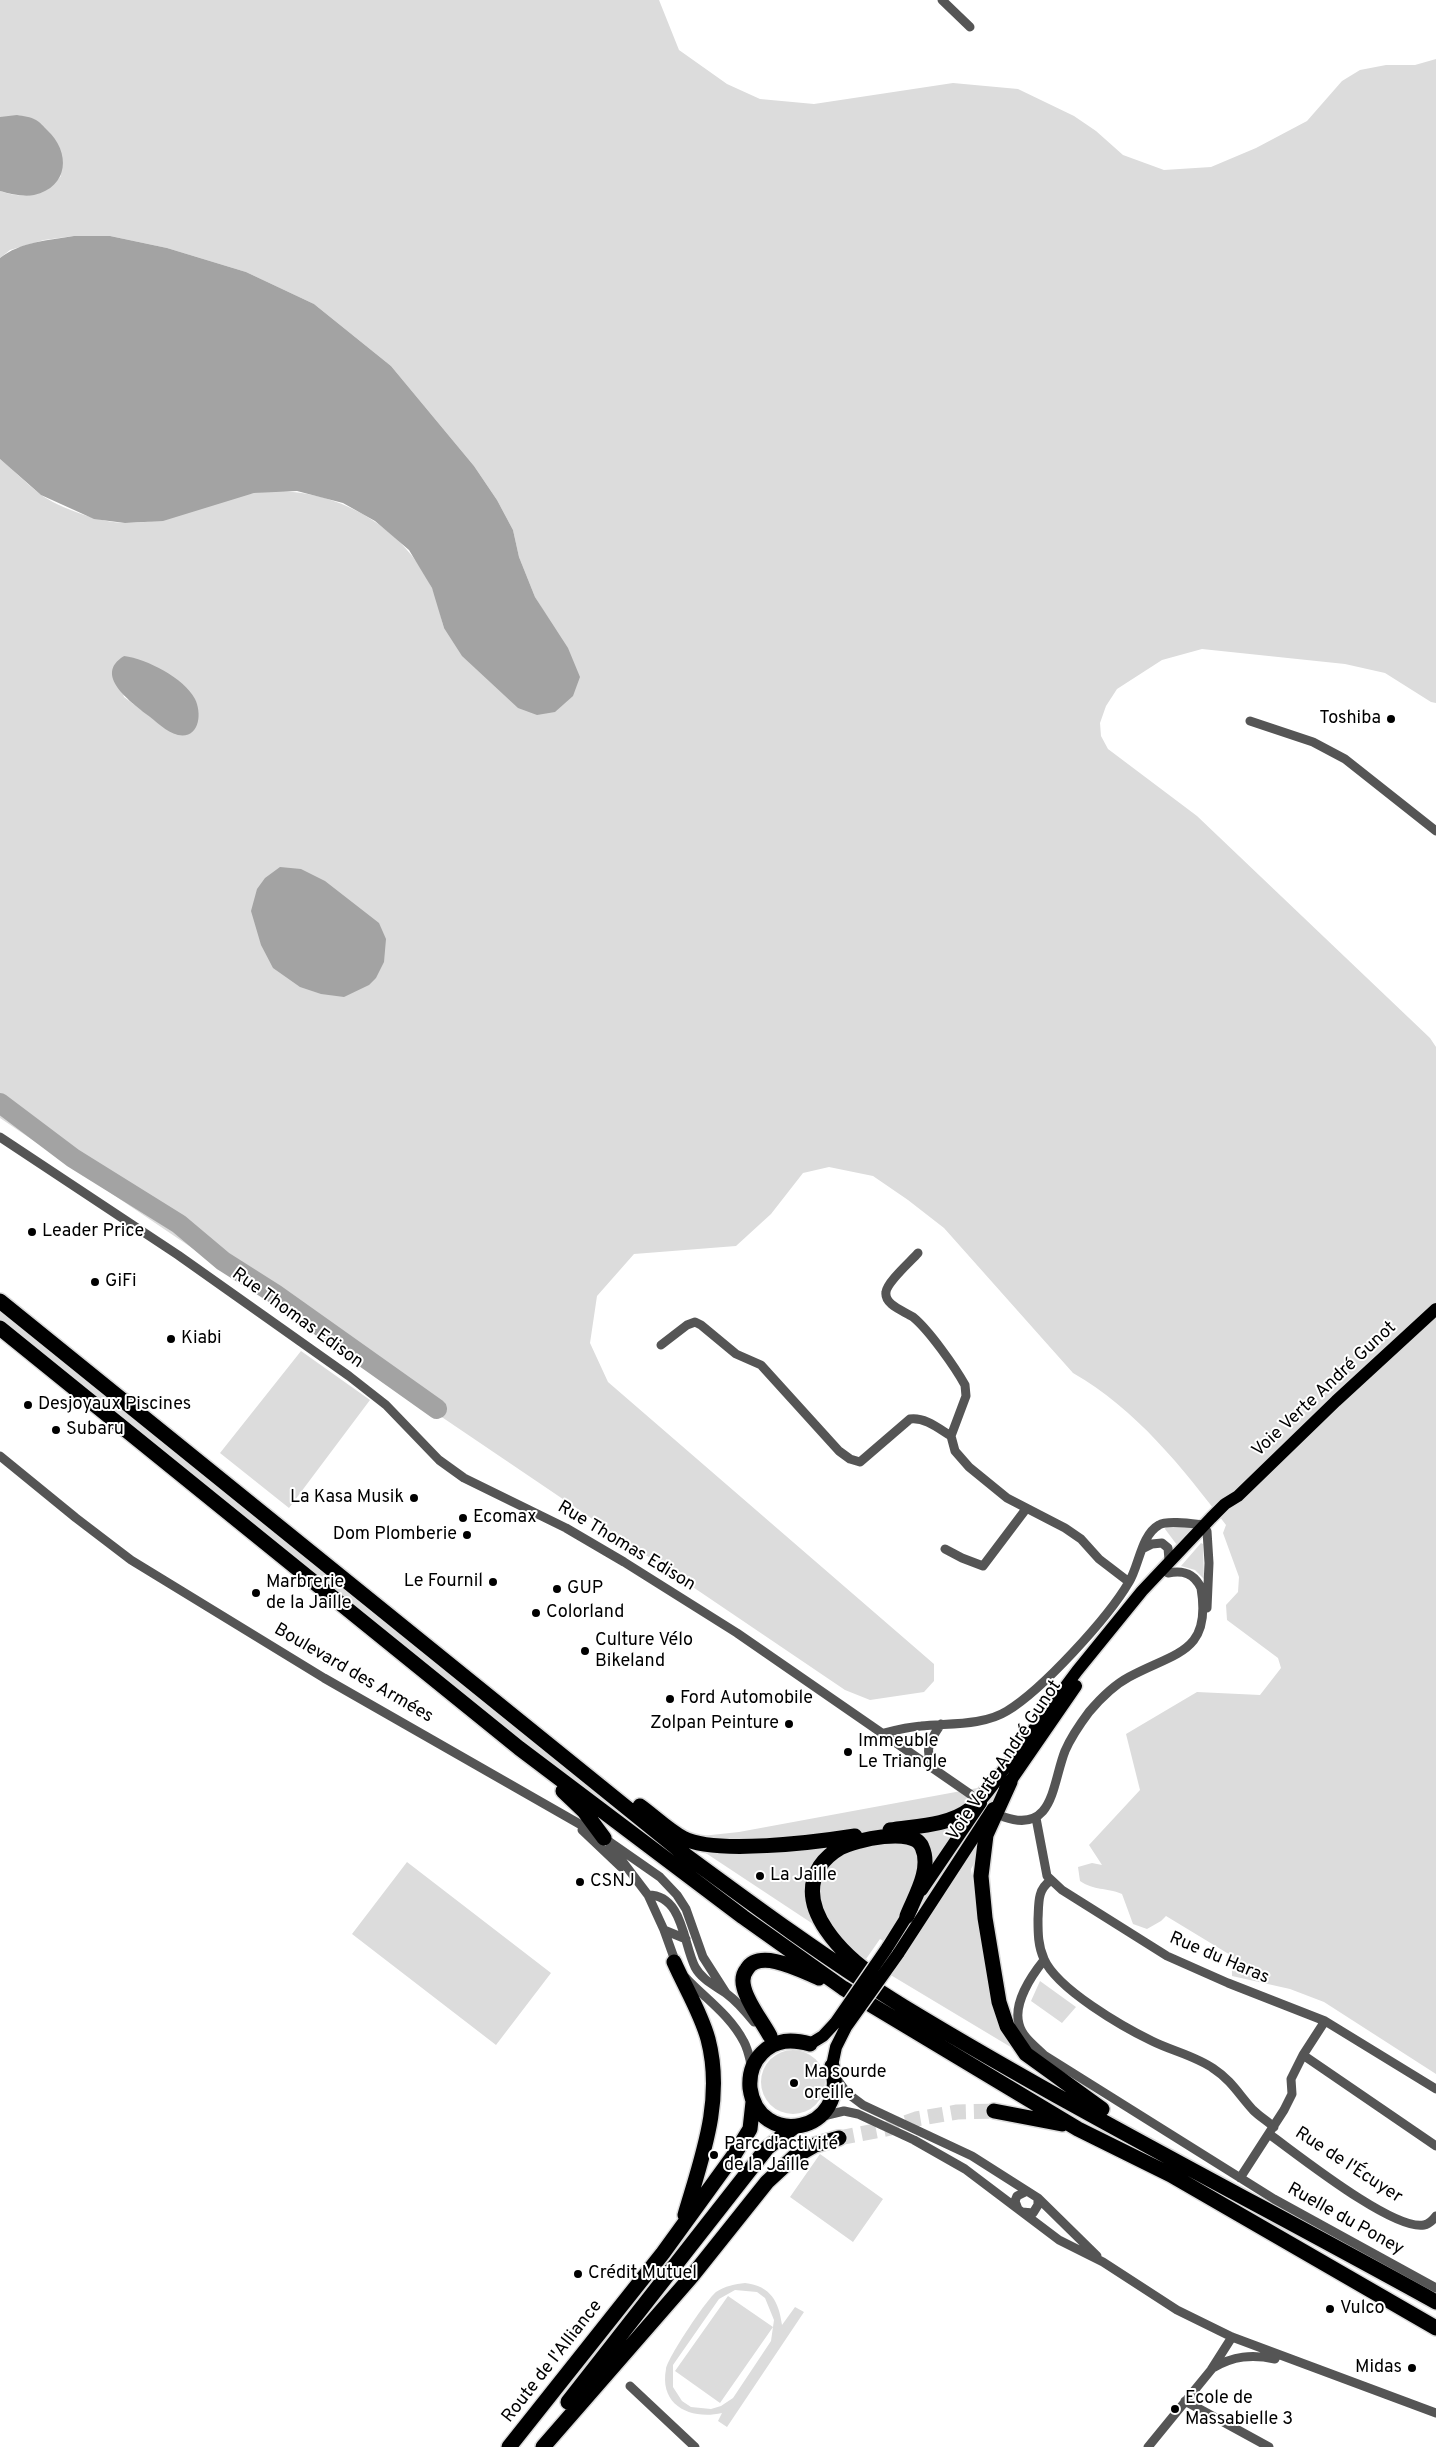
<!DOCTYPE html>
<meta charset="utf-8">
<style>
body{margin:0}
canvas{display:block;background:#fff}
</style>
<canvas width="1436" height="2447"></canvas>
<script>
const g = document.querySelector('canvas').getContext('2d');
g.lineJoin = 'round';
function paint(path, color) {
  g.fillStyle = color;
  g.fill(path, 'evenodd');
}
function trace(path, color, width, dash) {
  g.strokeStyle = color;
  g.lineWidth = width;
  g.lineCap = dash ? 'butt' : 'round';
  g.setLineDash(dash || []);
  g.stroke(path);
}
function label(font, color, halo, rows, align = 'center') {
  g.font = font + ' Overpass,sans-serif';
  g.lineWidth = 4;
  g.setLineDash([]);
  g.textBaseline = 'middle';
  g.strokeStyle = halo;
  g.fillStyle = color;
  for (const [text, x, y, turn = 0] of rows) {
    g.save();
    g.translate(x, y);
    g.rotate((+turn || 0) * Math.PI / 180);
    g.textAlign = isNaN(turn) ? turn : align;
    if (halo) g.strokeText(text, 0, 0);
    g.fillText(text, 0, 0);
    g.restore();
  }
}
paint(new Path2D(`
 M0,0H659L679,50L727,84L760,99L814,104L953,83L1018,89L1074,116L1096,131L1123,155L1164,170L1211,167L1256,148L1307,121L1342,81L1360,70L1386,65H1415L1436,59V703L1431,702L1385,673L1345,664L1202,649L1162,660L1117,689L1106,706L1100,723L1101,736L1108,749L1197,816L1430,1038L1436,1047V2074L1324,2002L1290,1989L1232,1976V1956L1166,1916L1161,1921L1147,1929L1133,1924L1122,1894C1105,1887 1095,1891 1080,1881L1078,1867L1092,1863L1102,1865L1089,1845L1140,1790L1126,1734L1197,1692L1260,1695L1281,1668L1278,1658L1227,1620L1226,1605L1238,1592L1239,1577L1223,1533L1226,1525C1183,1468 1136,1409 1073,1373L944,1228L908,1200L873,1176L829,1167L803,1173L771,1214L736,1246L634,1254L597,1296L590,1343L608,1382L934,1664V1681L924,1692L870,1700L845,1690L0,1118V459C13,470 26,483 40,494C59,508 101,523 125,523C173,524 209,500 254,493C325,482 402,522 432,588C438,600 440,615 444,628L549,620L535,597L519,557L513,530L497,500L474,466L391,366L314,304L246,272L167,248L110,236H74L44,240L10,250L0,258V191C27,200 41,196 61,176L0,117ZM124,656L168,730L124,697L114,666Z
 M0,1309L441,1665L937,2034L842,1981L579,1787L0,1319Z
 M301,1351L370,1400L289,1508L220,1453Z
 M1166,1526H1191L1193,1528L1177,1545L1165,1529Z
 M1201,1543L1203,1544L1204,1579L1195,1570L1181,1566Z
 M1010,1782L898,1950L880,1939L866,1959L683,1838L739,1832Z
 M981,1836L977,1858L971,1869L991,2003L1002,2031L1014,2049L889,1974L960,1872Z
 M407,1862L551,1973L496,2045L352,1934Z
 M1040,1981L1076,2007L1062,2023L1031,2001Z
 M761 2082a32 32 0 1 1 64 0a32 32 0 1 1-64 0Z
 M820,2154L883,2199L853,2242L790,2197Z
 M745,2283C771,2286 779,2302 782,2325L795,2307L804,2312L727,2427L718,2421L722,2413C691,2420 659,2406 666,2369C668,2357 707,2299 716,2292C725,2286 735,2284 745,2283ZM735,2290L757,2292L765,2298L774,2320L771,2341L733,2398L721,2406L711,2409L691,2407L682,2401L673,2387V2365L719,2299Z
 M728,2296L773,2327L720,2403L675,2371Z`), '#dcdcdc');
paint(new Path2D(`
 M17,115C23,116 31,117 36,120C40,122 44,127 47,130C71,152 69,187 34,195C24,197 10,194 0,191V117Z
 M74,236H110L167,248L246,272L314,304L391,366L474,466L497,500L513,530L519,557L535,597L568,648L580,677L573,696L555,712L537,715L518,708L462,656L444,628L432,588L409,550L375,521L343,503L297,491L254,493L163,521L125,523L94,519L41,495L0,459V258C20,242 49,240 74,236Z
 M124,656C147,659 184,678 195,699C202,713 200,739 178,735C166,732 156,721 146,714C130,701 93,675 124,656Z
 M280,867L301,869L325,881L379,923L386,939L384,962L376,978L369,985L344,997L321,994L300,987L273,968L261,945L251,911L257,889L265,878Z`), '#a3a3a3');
trace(new Path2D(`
 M0,1103L73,1158L179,1224L223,1261L275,1294L437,1409`), '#a3a3a3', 20);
trace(new Path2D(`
 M839,2138L891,2128L916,2119L957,2112L994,2111`), '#d9d9d9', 15, [15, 8]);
const primary = new Path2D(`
 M993,1784L1077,1671L1142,1591L1211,1518L1225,1504L1238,1496L1336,1401L1436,1309
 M1005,1789L1076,1686
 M922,1890L981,1803
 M887,1948L912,1908
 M898,1954L993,1808
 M810,2044L823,2036L836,2022
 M832,2066L836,2047L846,2027`);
const highway = new Path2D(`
 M0,1301L684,1854C756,1907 828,1960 904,2007C1077,2112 1259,2204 1436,2302
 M0,1328L519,1748L743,1917L843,1988L1078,2129L1171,2175L1436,2328
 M1010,1782L986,1835L981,1876L985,1918L999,2002L1007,2026L1026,2054L1102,2109
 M563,1791L584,1811L604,1838
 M640,1806C654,1816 668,1830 683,1838C715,1855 817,1842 855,1836
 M890,1830C914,1826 948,1826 969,1810C980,1801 989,1788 997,1777
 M674,1962C685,1987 701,2013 708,2039C724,2100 702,2157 685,2215
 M877,1978C845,1957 793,1908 820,1866C825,1859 833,1852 840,1848C855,1840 914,1826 922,1847C932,1869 915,1896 907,1916
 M770,2036C762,2021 748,2004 744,1988C742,1981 743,1974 747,1969C760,1948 802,1971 819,1978
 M810,2044C792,2039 776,2039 762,2053C752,2063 749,2075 750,2088C758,2149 850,2134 832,2066
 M994,2111L1062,2124
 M568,2402L767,2148L794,2127
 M509,2447L663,2253L734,2155L750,2129L753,2102
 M543,2447L692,2276L767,2182L794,2157L815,2145L839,2138`);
trace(primary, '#dbdbdb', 15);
trace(highway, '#dbdbdb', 18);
trace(new Path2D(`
 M942,0L970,27
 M1250,721L1313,742L1345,759L1436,831
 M0,1137L178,1255L349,1376L386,1405L439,1460L464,1478L566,1528L624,1562L737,1633L970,1794
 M918,1253C911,1261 887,1282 886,1292C884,1305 904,1311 913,1317C929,1330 955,1367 965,1385L966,1396L951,1436
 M661,1345L687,1325L695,1322L701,1325L736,1354L761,1365L839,1451L850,1459L860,1462L910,1419C925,1417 938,1428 951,1436L955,1451L969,1467L1007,1498L1065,1528L1081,1539L1099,1559L1129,1582
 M0,1456L76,1518L131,1560L324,1678L604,1838L660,1877L677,1895L686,1909L703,1957L726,1993
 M1207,1531L1209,1563L1207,1608
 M1144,1548L1152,1544L1162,1543L1168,1548L1169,1560
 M945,1549L962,1558L983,1566L1026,1509
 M884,1733C896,1730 909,1727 921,1726C948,1723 983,1726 1007,1711C1042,1690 1108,1618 1129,1582C1139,1566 1141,1535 1159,1525C1167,1520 1194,1524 1204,1525
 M935,1767C922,1751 931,1739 941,1724
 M1004,1817C1054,1834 1052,1784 1065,1751C1071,1737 1080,1724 1089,1712C1100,1699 1114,1685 1129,1677C1175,1652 1212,1653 1201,1588C1194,1573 1183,1570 1168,1573
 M1036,1818L1047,1876L1062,1890L1167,1956L1228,1983L1325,2021L1436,2089
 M582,1830L621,1867
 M610,1845L648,1895L664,1930L677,1966
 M1050,1881C1037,1890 1039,1904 1038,1919C1038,1933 1038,1946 1044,1959C1057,1989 1123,2027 1152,2041C1172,2051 1196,2056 1214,2069C1231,2080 1240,2096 1253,2110C1259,2116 1267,2121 1274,2127
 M648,1895C683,1895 683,1943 695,1967C702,1980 716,1986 727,1994C738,2002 746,2012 754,2022
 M664,1930L686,1939
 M1044,1960C1032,1975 1013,2003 1019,2024C1022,2037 1035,2046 1044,2055L1274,2199L1436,2288
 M686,1978C706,1999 730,2015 744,2042C748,2049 750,2060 752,2068
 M1303,2055L1436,2146
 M836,2078L847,2093L863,2105L972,2156L1038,2198L1097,2256
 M823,2116L844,2111L858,2114L914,2140L965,2169L1059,2240L1103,2262L1177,2310L1232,2337L1436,2413
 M1269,2134C1297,2154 1393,2231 1424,2225C1429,2224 1433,2220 1436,2216
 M1240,2178L1284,2110L1292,2094L1291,2079L1303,2055L1325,2021
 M1018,2209L1015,2201L1017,2196L1027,2191
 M1022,2212L1033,2213L1038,2205V2198
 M1213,2368C1233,2356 1252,2354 1275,2359
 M630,2386L695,2447
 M1185,2401L1269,2447
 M1148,2447L1211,2370L1232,2337`), '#555', 9);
trace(primary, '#000', 12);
trace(highway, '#000', 15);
const primaryBridge = new Path2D(`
 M836,2022L887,1948
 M846,2027L898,1954`);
trace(primaryBridge, '#dbdbdb', 15, []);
trace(primaryBridge, '#000', 12);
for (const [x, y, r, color] of [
 [1391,719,5,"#000"],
 [32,1232,5,"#000"],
 [95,1282,5,"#000"],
 [171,1339,5,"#000"],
 [28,1405,5,"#000"],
 [56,1430,5,"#000"],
 [414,1498,5,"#000"],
 [463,1518,5,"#000"],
 [467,1535,5,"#000"],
 [493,1582,5,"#000"],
 [557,1589,5,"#000"],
 [256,1593,5,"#000"],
 [536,1613,5,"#000"],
 [585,1651,5,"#000"],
 [670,1699,5,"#000"],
 [789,1724,5,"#000"],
 [848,1752,5,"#000"],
 [760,1876,5,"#000"],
 [580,1882,5,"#000"],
 [794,2083,5,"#000"],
 [714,2155,5,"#000"],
 [578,2274,5,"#000"],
 [1330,2309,5,"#000"],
 [1412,2368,5,"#000"],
 [1175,2409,5,"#000"]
]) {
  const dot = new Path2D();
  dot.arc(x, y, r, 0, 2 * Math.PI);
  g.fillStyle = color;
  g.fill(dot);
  trace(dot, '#fff', 2);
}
label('18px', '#000', '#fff', [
 ["Toshiba",1381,719,"right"],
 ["Leader Price",42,1232],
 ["GiFi",105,1282],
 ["Kiabi",181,1339],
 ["Desjoyaux Piscines",38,1405],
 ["Subaru",66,1430],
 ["La Kasa Musik",404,1498,"right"],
 ["Ecomax",473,1518],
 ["Dom Plomberie",457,1535,"right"],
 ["Le Fournil",483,1582,"right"],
 ["Marbrerie",266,1583],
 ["de la Jaille",266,1604],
 ["GUP",567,1589],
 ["Colorland",546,1613],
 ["Culture Vélo",595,1641],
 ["Bikeland",595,1662],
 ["Ford Automobile",680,1699],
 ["Zolpan Peinture",779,1724,"right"],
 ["Immeuble",858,1742],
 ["Le Triangle",858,1763],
 ["La Jaille",770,1876],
 ["CSNJ",590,1882],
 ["Ma sourde",804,2073],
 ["oreille",804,2094],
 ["Parc d'activité",724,2145],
 ["de la Jaille",724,2166],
 ["Crédit Mutuel",588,2274],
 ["Vulco",1340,2309],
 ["Midas",1402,2368,"right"],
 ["Ecole de",1185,2399],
 ["Massabielle 3",1185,2420]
], 'left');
label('18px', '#000', '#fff', [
 ["Rue Thomas Edison",297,1319,36],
 ["Voie Verte André Gunot",1325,1390,-43],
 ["Rue Thomas Edison",626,1547,31],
 ["Boulevard des Armées",353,1674,30],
 ["Voie Verte André Gunot",1005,1761,-56],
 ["Rue du Haras",1219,1959,23],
 ["Rue de l'Écuyer",1348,2166,33],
 ["Ruelle du Poney",1345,2220,29],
 ["Route de l'Alliance",553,2362,-52]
]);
</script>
